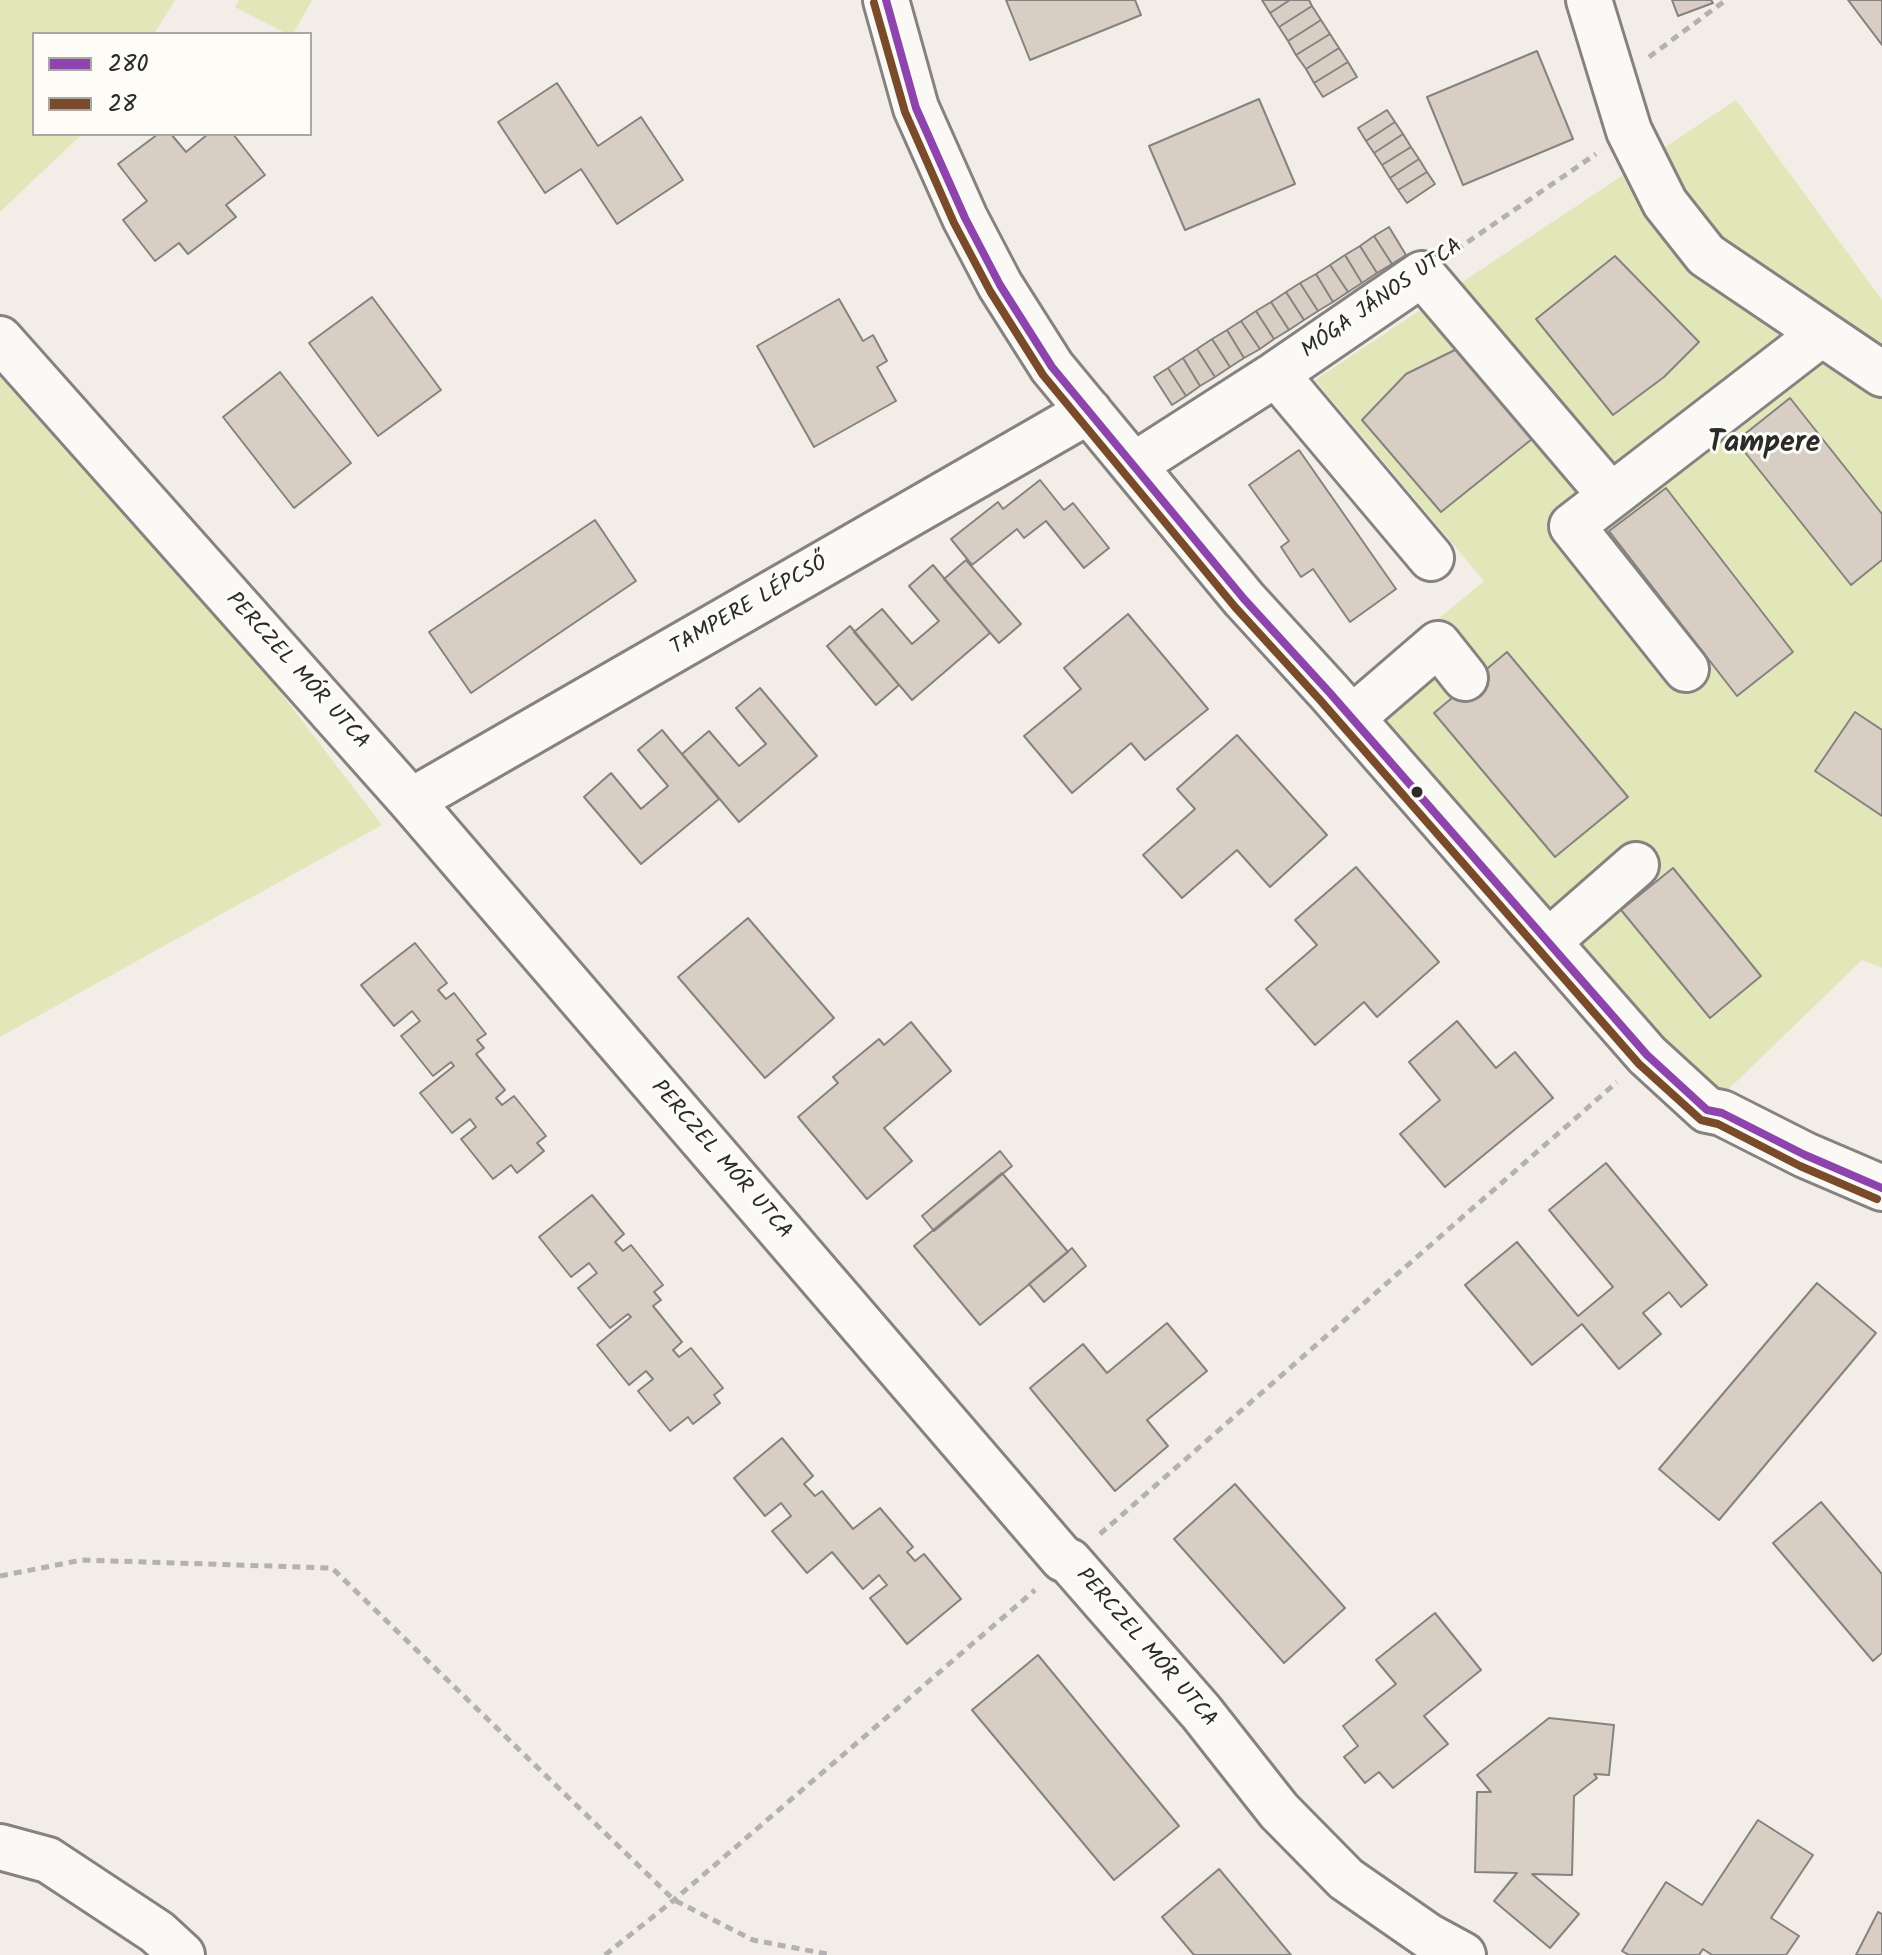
<!DOCTYPE html>
<meta charset="utf-8">
<style>
body{margin:0}
#map{position:relative;width:1882px;height:1955px;overflow:hidden;background:#f2ede7;font-family:Kalam,sans-serif}
canvas{display:block}
.legend{position:absolute;left:32px;top:32px;width:280px;height:104px;box-sizing:border-box;background:#fdfcf7;border:2px solid #a9a8a5;margin:0;padding:10px 14px;list-style:none;font-size:24px;color:#2b2b2b}
.legend li{display:flex;align-items:center;gap:16px;height:40px}
.legend b{width:40px;border:2px solid #a9a8a5}
</style>
<div id="map">
<canvas width="1882" height="1955"></canvas>
<ul class="legend">
<li><b style="height:10px;background:#8e44ad"></b>280</li>
<li><b style="height:10px;background:#7a4b2a"></b>28</li>
</ul>
</div>
<script>
const g = document.querySelector('canvas').getContext('2d');
g.lineJoin = 'round';
function paint(path, color) {
  g.fillStyle = color;
  g.fill(path, 'evenodd');
}
function trace(path, color, width, dash) {
  g.strokeStyle = color;
  g.lineWidth = width;
  g.lineCap = dash ? 'butt' : 'round';
  g.setLineDash(dash || []);
  g.stroke(path);
}
function label(font, color, halo, rows, align = 'center') {
  g.font = font + ' Kalam,sans-serif';
  g.lineWidth = 6;
  g.setLineDash([]);
  g.textBaseline = 'middle';
  g.strokeStyle = halo;
  g.fillStyle = color;
  for (const [text, x, y, turn = 0] of rows) {
    g.save();
    g.translate(x, y);
    g.rotate((+turn || 0) * Math.PI / 180);
    g.textAlign = isNaN(turn) ? turn : align;
    if (halo) g.strokeText(text, 0, 0);
    g.fillText(text, 0, 0);
    g.restore();
  }
}
paint(new Path2D(`
 M0,0H175L154,34H34V134H82L0,212Z
 M239,0H312L293,34H287L235,7Z
 M1736,100L1882,300V968L1862,960L1707,1110L1338,702L1484,581L1315,380Z
 M0,326L382,825L0,1037Z`), '#e2e7ba');
const building = new Path2D(`
 M1006,0H1135L1141,15L1030,60Z
 M1262,0H1290L1270,13Z
 M1290,0H1309L1312,6L1279,27L1270,13Z
 M1672,0H1711L1713,3L1678,16Z
 M1848,0H1882V45Z
 M1312,6L1321,20L1288,41L1279,27Z
 M1321,20L1330,34L1296,55L1288,41Z
 M1330,34L1339,48L1306,69L1296,55Z
 M1339,48L1348,62L1314,83L1306,69Z
 M1537,51L1573,139L1463,185L1427,97Z
 M1348,62L1357,77L1323,97L1314,83Z
 M557,83L598,146L641,117L683,180L617,224L581,169L545,193L498,122Z
 M1259,99L1295,184L1185,230L1149,146Z
 M1387,110L1395,122L1366,141L1358,128Z
 M1395,122L1403,134L1374,153L1366,141Z
 M158,134H171L186,152L208,134H233L265,175L226,205L236,217L188,254L179,243L155,261L123,220L147,201L118,164Z
 M1403,134L1411,147L1382,165L1374,153Z
 M1411,147L1419,159L1390,178L1382,165Z
 M1419,159L1427,172L1398,190L1390,178Z
 M1427,172L1435,184L1407,203L1398,190Z
 M1389,227L1406,255L1392,264L1374,236Z
 M1374,236L1392,264L1377,273L1360,246Z
 M1360,246L1377,273L1362,283L1345,255Z
 M1345,255L1362,283L1348,292L1330,265Z
 M1615,256L1699,342L1664,377L1613,415L1536,319Z
 M1330,265L1348,292L1333,302L1316,274Z
 M1316,274L1333,302L1318,311L1300,283Z
 M1300,283L1318,311L1304,320L1286,292Z
 M1286,292L1304,320L1289,330L1271,302Z
 M372,297L441,390L378,436L309,343Z
 M839,299L863,341L873,335L887,361L877,367L896,401L814,447L757,346Z
 M1271,302L1289,330L1274,339L1256,311Z
 M1256,311L1274,339L1260,349L1241,321Z
 M1241,321L1260,349L1244,358L1227,330Z
 M1227,330L1244,358L1230,367L1212,339Z
 M1212,339L1230,367L1215,377L1197,349Z
 M1463,346L1537,435L1441,512L1362,420L1406,374Z
 M1197,349L1215,377L1200,386L1183,358Z
 M1183,358L1200,386L1186,396L1168,368Z
 M1168,368L1186,396L1172,405L1154,377Z
 M280,372L351,463L294,508L223,417Z
 M1790,398L1882,514V560L1851,585L1736,441Z
 M1299,450L1396,589L1350,622L1313,569L1301,577L1281,547L1289,541L1249,485Z
 M1040,480L1064,510L1073,503L1109,548L1084,568L1046,521L1024,538L1017,529L972,565L951,539L998,502L1003,509Z
 M1666,488L1793,652L1737,696L1609,531Z
 M595,520L636,581L471,693L429,632Z
 M966,560L1021,624L999,643L944,579Z
 M933,565L990,633L912,700L854,632L882,609L912,644L939,621L909,586Z
 M1128,614L1208,709L1145,760L1131,743L1072,793L1024,736L1081,689L1064,668Z
 M850,626L899,685L876,705L827,646Z
 M1507,652L1628,797L1555,857L1434,713Z
 M760,688L817,756L739,822L682,754L709,731L739,766L766,744L736,708Z
 M1855,712L1882,730V816L1815,771Z
 M662,730L719,799L641,864L584,797L611,773L641,809L668,786L638,750Z
 M1237,735L1327,835L1270,887L1237,850L1182,898L1143,855L1195,809L1177,789Z
 M1356,867L1439,962L1377,1017L1364,1002L1315,1045L1266,989L1317,945L1295,920Z
 M1673,868L1761,976L1710,1018L1621,910Z
 M748,918L834,1018L765,1078L678,977Z
 M415,943L447,983L438,990L446,999L454,993L486,1034L477,1040L484,1048L476,1054L505,1090L496,1098L502,1105L514,1096L546,1136L537,1143L544,1151L517,1173L511,1165L493,1179L461,1139L476,1127L470,1119L452,1133L420,1093L454,1066L451,1062L433,1076L401,1036L420,1021L412,1011L394,1026L361,985Z
 M1457,1021L1496,1068L1515,1052L1553,1098L1445,1187L1400,1134L1440,1100L1409,1062Z
 M911,1022L951,1071L884,1128L912,1161L867,1199L798,1117L838,1083L833,1077L879,1039L884,1045Z
 M1000,1151L1012,1166L934,1231L922,1216Z
 M1606,1163L1707,1285L1681,1307L1669,1292L1643,1313L1661,1334L1619,1369L1582,1324L1532,1365L1465,1285L1517,1242L1578,1316L1613,1287L1549,1210Z
 M1002,1173L1068,1252L980,1325L914,1246Z
 M592,1195L624,1234L615,1242L623,1251L631,1245L663,1285L654,1292L661,1300L653,1306L682,1342L673,1350L679,1357L691,1348L723,1388L714,1395L720,1403L693,1424L688,1417L670,1431L638,1391L653,1379L646,1371L629,1385L597,1345L631,1317L628,1314L610,1328L578,1288L597,1273L589,1263L571,1277L539,1237Z
 M1072,1248L1086,1266L1044,1302L1029,1284Z
 M1817,1283L1876,1333L1719,1520L1659,1469Z
 M1167,1323L1207,1371L1147,1420L1168,1446L1115,1491L1030,1388L1083,1344L1107,1373Z
 M782,1438L813,1476L804,1484L815,1496L822,1491L853,1529L880,1508L913,1547L907,1552L915,1561L924,1554L961,1599L907,1644L870,1598L887,1585L879,1575L863,1589L832,1552L807,1573L772,1531L791,1516L781,1503L765,1516L734,1478Z
 M1235,1484L1345,1608L1284,1663L1174,1539Z
 M1821,1502L1882,1574V1653L1873,1661L1773,1543Z
 M1435,1613L1481,1670L1424,1716L1448,1744L1393,1788L1379,1772L1365,1783L1344,1757L1358,1746L1343,1726L1396,1684L1376,1660Z
 M1038,1655L1179,1826L1114,1880L972,1710Z
 M1549,1718L1614,1725L1609,1775L1594,1774L1597,1778L1574,1796L1572,1875L1532,1874L1579,1914L1550,1948L1494,1901L1517,1873L1475,1872L1477,1792H1491L1477,1775Z
 M1758,1820L1813,1855L1771,1918L1799,1936L1786,1955H1712L1703,1949L1699,1955H1629L1622,1951L1666,1882L1702,1905Z
 M1219,1869L1291,1955H1194L1162,1917Z
 M1878,1912L1882,1914V1955H1856Z`);
paint(building, '#d8cec4');
trace(building, '#858280', 2);
const minor = new Path2D(`
 M886,0L916,108L965,218L1000,285L1052,367L1244,599L1329,692L1647,1055L1707,1110L1722,1113L1805,1155L1882,1188
 M1589,0L1629,131L1665,203L1706,255L1882,374
 M0,339L411,801L1063,1559L1069,1561L1201,1712L1279,1811L1346,1879L1428,1936L1463,1955
 M1276,374L1431,558
 M1134,465L1276,374L1422,274L1611,496L1821,334
 M1611,496L1572,526L1686,669
 M1352,718L1438,644L1465,678
 M411,801L1089,411
 M1548,942L1636,865
 M0,1847L48,1860L157,1932L182,1955`);
trace(minor, '#858280', 50);
trace(new Path2D(`
 M1649,57L1726,0
 M1456,250L1596,154
 M1100,1534L1617,1082
 M0,1576L82,1560L332,1568L674,1900L753,1940L832,1955
 M605,1955L674,1900L1035,1590`), '#b3b2b0', 5, [8, 6]);
trace(minor, '#faf9f6', 44);
trace(new Path2D(`
 M886,0L916,108L965,218L1000,285L1052,367L1244,599L1329,692L1647,1055L1707,1110L1722,1113L1805,1155L1882,1188`), '#8e44ad', 8);
trace(new Path2D(`
 M874,3L905,112L954,223L990,291L1043,375L1235,607L1320,700L1639,1064L1701,1120L1718,1124L1800,1166L1877,1199`), '#7a4b2a', 8);
for (const [x, y, r, color] of [
 [1417,792,7,"#2b2b2b"]
]) {
  const dot = new Path2D();
  dot.arc(x, y, r, 0, 2 * Math.PI);
  g.fillStyle = color;
  g.fill(dot);
  trace(dot, '#fdfcf7', 3);
}
label('22px', '#2b2b2b', '#fdfcf7', [
 ["MÓGA JÁNOS UTCA",1383,300,-35],
 ["TAMPERE LÉPCSŐ",750,607,-30],
 ["PERCZEL MÓR UTCA",296,672,48],
 ["PERCZEL MÓR UTCA",720,1161,49],
 ["PERCZEL MÓR UTCA",1145,1649,49]
]);
label('bold 30px', '#2b2b2b', '#fdfcf7', [
 ["Tampere",1764,446]
]);
</script>
